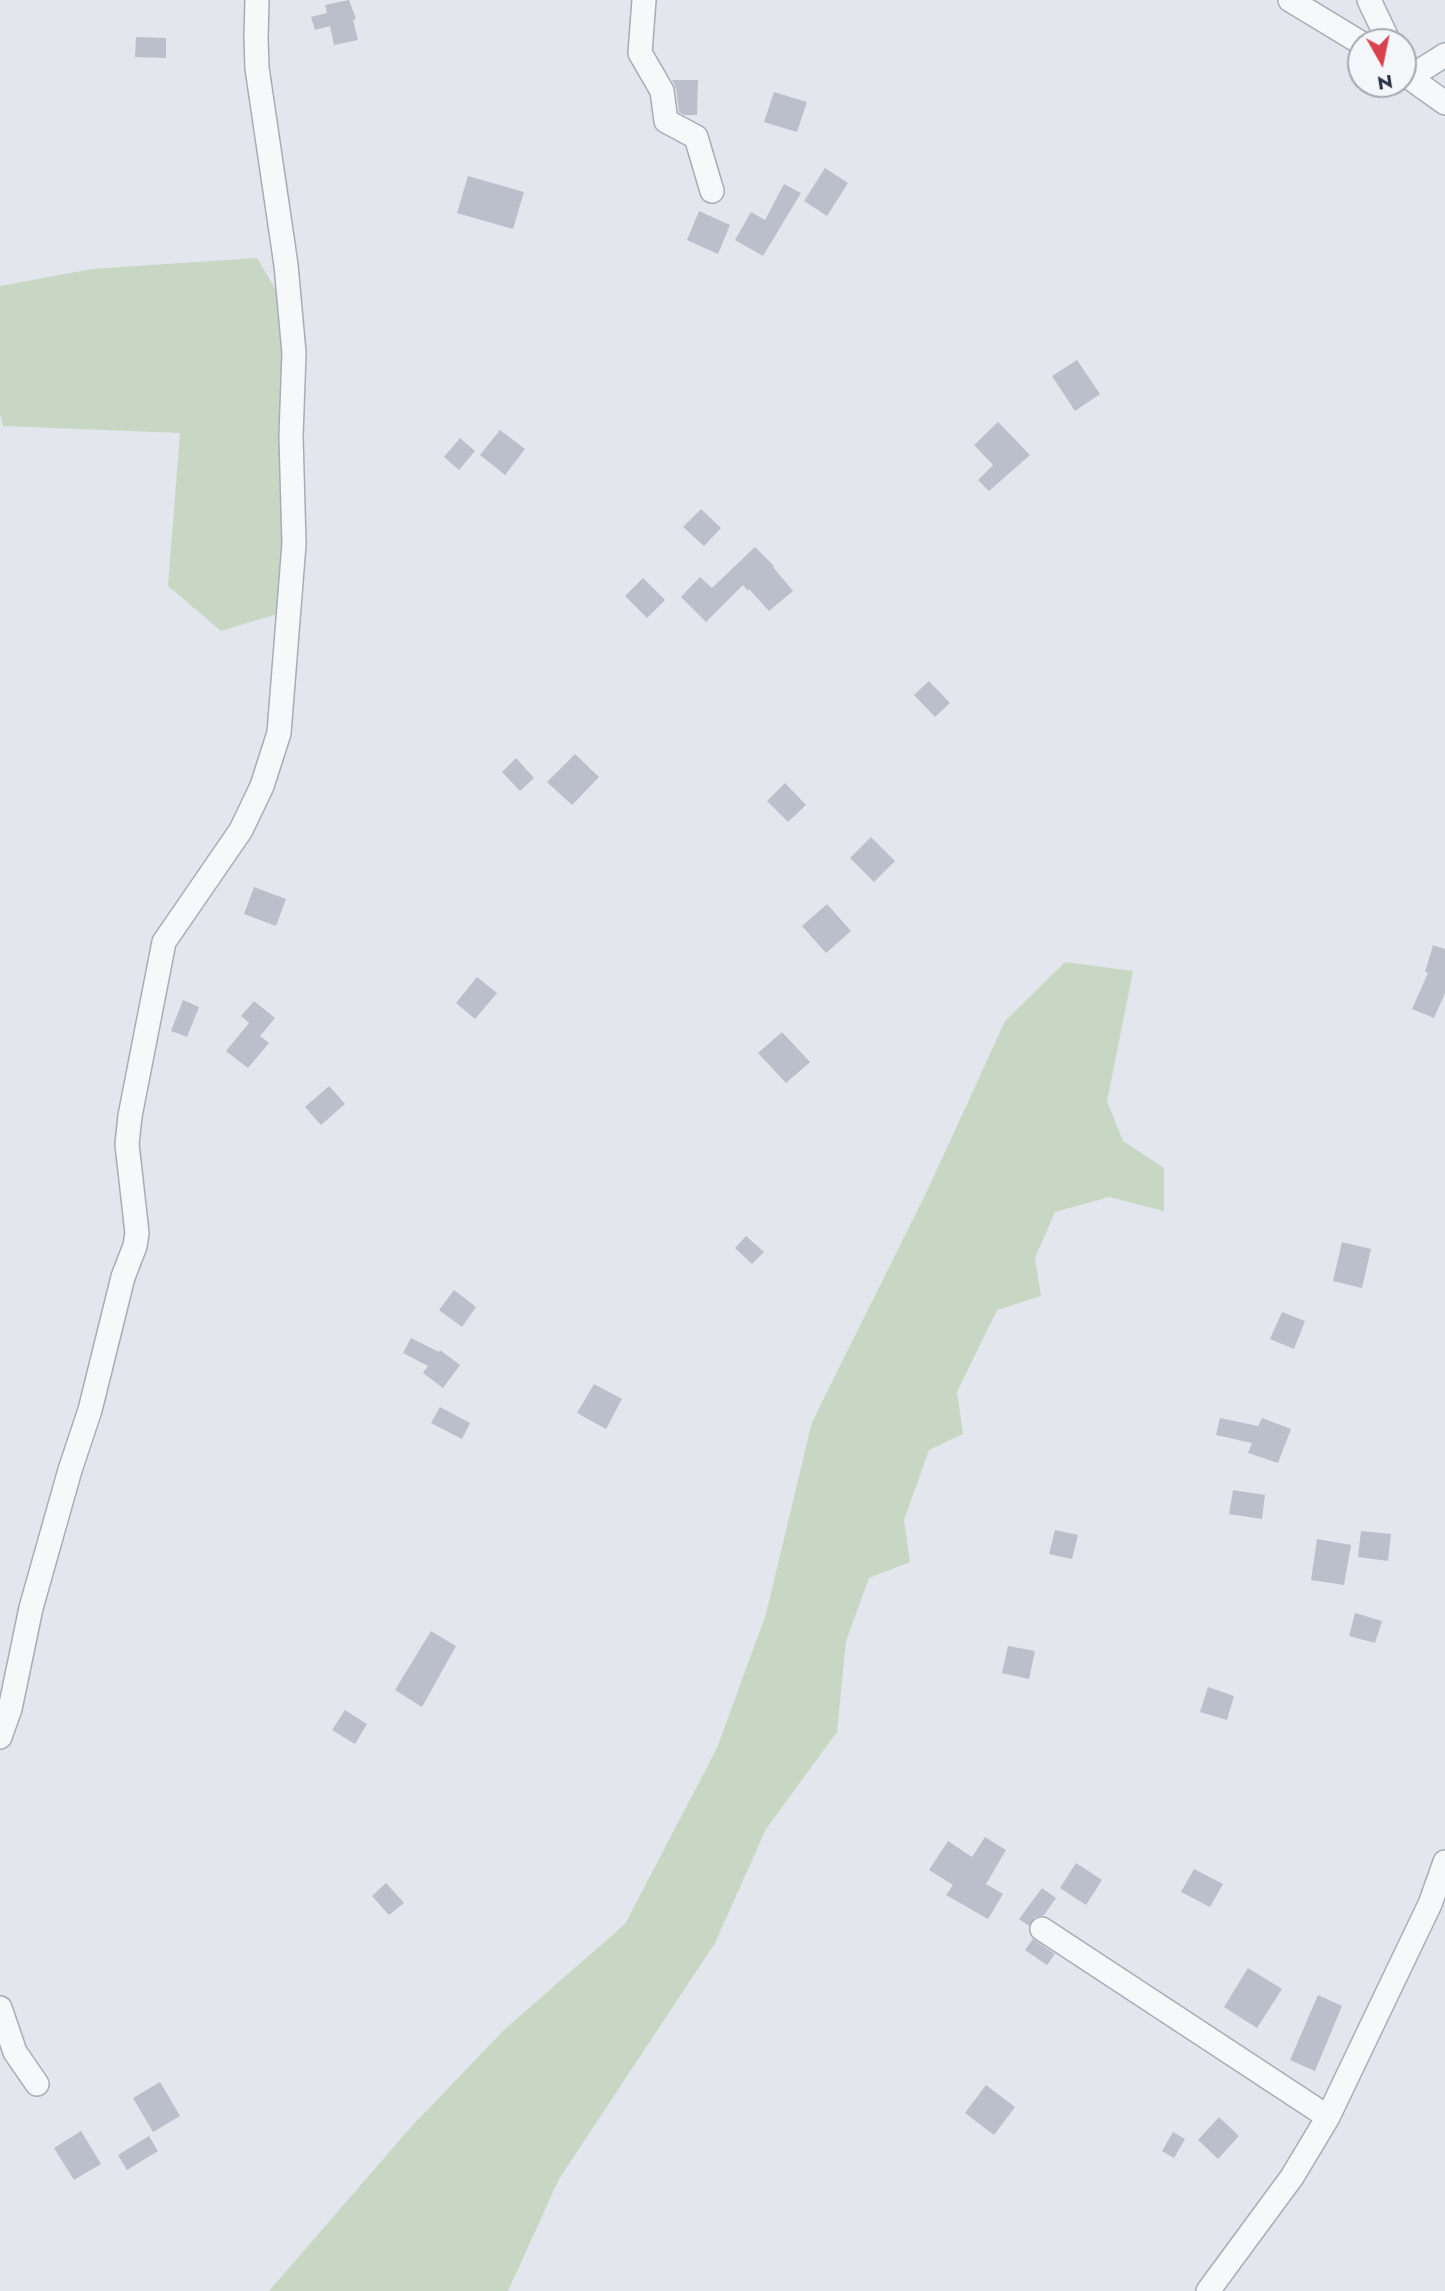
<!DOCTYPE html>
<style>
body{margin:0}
#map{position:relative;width:1445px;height:2291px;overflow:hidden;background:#e3e6ec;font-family:Jost,sans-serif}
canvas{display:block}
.north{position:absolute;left:1347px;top:28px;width:70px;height:70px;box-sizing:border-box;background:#f4f6f9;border:2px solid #a3a8b1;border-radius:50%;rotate:171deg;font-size:19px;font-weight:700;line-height:28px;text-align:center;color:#293246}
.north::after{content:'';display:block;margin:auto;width:24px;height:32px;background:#d9414c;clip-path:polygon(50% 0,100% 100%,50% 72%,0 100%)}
</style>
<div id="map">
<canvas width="1445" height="2291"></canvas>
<div class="north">N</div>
</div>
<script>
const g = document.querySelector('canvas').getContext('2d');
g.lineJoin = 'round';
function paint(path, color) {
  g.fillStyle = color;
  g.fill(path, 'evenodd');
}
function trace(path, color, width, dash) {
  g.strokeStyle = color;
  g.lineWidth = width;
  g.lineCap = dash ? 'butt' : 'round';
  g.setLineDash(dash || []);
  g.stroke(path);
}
paint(new Path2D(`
 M257,258L302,334L300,607L221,631L168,586L180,433L3,426L0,414V286L92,269Z
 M1065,962L1133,971L1107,1101L1123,1141L1164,1168V1211L1109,1197L1055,1212L1035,1258L1041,1296L997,1310L957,1392L963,1434L929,1450L904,1520L910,1562L869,1578L846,1641L837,1732L766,1829L715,1943L559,2179L508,2291H269L411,2127L505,2029L625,1924L717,1748L766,1614L812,1422L928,1189L1005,1021Z`), '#c7d7c4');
paint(new Path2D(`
 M349,0L356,19L353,20L358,40L334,45L330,26L315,30L311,17L327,13L325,5Z
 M136,37L166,38V58L135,57Z
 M672,80H698L697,115H684L679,112L676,89Z
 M774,92L807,102L797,132L764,122Z
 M825,168L848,183L827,216L804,201Z
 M468,176L524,192L513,229L457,213Z
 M784,184L801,193L763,256L735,240L751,212L765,220Z
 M699,211L730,225L718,254L687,240Z
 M1077,360L1100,394L1075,411L1052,376Z
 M998,422L1030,455L989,491L978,480L993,465L974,445Z
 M500,430L525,449L505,475L480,455Z
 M460,438L475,451L459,470L444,457Z
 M701,509L721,528L704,546L683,527Z
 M755,547L774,566L773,567L793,591L769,611L749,589L748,591L743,585L706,622L681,597L700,577L712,588Z
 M643,578L665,600L647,618L625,596Z
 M929,681L950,703L935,717L914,695Z
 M575,754L599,777L572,805L547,782Z
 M516,758L534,778L520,791L502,772Z
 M785,783L806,805L788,822L767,801Z
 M871,837L895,861L874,882L850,858Z
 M254,887L286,899L276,926L244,914Z
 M827,904L851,931L826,953L802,926Z
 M1433,945L1445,949V993L1434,1018L1412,1009L1428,973L1425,972Z
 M477,977L497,993L475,1019L456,1003Z
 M183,1000L199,1007L187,1037L171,1031Z
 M254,1001L275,1018L260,1036L269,1043L248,1068L226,1051L249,1023L241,1016Z
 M782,1032L810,1062L786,1083L758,1053Z
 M329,1086L345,1104L321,1125L305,1107Z
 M746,1236L764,1252L752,1264L735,1248Z
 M1342,1242L1371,1249L1362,1288L1333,1281Z
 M454,1290L476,1307L462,1327L439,1310Z
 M1282,1312L1305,1321L1294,1349L1270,1339Z
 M411,1338L439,1352L440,1350L460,1365L443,1388L423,1373L428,1366L403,1353Z
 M594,1384L622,1399L606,1429L577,1413Z
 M440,1407L470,1423L462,1439L431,1423Z
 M1220,1418L1258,1426L1262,1418L1291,1429L1278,1463L1248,1453L1252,1443L1216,1435Z
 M1233,1490L1265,1495L1262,1519L1229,1514Z
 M1055,1530L1078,1535L1072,1559L1049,1554Z
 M1361,1531L1391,1534L1388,1561L1358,1557Z
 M1317,1539L1351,1545L1344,1585L1311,1580Z
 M1355,1613L1382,1621L1375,1643L1349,1636Z
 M431,1631L456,1646L422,1707L395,1690Z
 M1008,1646L1035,1651L1029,1679L1002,1673Z
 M1208,1687L1234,1696L1227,1720L1200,1712Z
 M345,1710L367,1724L355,1744L332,1730Z
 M985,1837L1006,1850L986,1884L1003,1894L988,1919L946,1895L953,1885L929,1870L948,1841L972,1857Z
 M1076,1863L1102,1880L1086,1905L1060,1888Z
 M1194,1869L1223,1884L1210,1907L1181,1892Z
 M386,1883L404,1903L389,1915L372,1896Z
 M1042,1888L1056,1898L1044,1915L1035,1917L1029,1926L1019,1919Z
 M1033,1939L1055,1954L1047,1965L1025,1950Z
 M1248,1968L1282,1989L1257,2028L1224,2007Z
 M1318,1995L1342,2006L1315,2071L1290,2060Z
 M160,2082L180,2116L153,2132L133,2098Z
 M986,2085L1015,2107L994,2135L965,2113Z
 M1219,2117L1239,2136L1218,2159L1198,2140Z
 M81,2131L101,2164L74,2180L54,2148Z
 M1173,2132L1185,2139L1174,2158L1162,2151Z
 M149,2136L158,2151L127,2170L118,2155Z`), '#babfcb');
const minor = new Path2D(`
 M644,0L640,53L662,91L666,121L696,137L712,191
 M1290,0L1361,43
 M1369,0L1389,42
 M1403,73L1445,103
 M1410,77L1445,55
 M0,1737L10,1709L31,1608L70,1470L90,1410L123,1277L135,1246L137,1233L127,1144L130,1116L164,942L241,830L262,786L279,733L294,544L291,436L294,353L286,265L257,68L256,38L257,0
 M1042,1929L1328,2117
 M0,2008L15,2052L37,2084
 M1208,2291L1292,2177L1328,2117L1430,1904L1445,1862`);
trace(minor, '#a7acb7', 26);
trace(minor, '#f7f8fa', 23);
</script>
